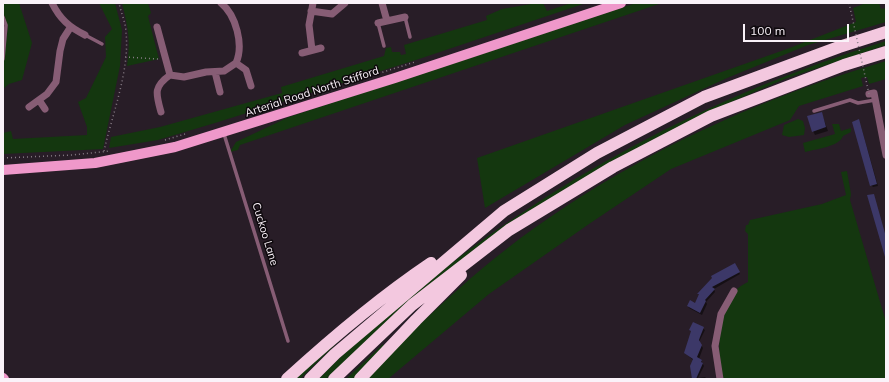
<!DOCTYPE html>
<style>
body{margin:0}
#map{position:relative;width:889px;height:382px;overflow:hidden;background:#281d27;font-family:Mulish,sans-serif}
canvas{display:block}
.frame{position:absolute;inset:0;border:4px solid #faf2f9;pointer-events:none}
.scale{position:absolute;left:743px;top:24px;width:106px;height:18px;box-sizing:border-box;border:2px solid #faf2f9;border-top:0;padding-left:5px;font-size:12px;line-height:14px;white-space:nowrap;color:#faf2f9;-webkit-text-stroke:3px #0e090d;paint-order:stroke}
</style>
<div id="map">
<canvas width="889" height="382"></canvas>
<div class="frame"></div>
<div class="scale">100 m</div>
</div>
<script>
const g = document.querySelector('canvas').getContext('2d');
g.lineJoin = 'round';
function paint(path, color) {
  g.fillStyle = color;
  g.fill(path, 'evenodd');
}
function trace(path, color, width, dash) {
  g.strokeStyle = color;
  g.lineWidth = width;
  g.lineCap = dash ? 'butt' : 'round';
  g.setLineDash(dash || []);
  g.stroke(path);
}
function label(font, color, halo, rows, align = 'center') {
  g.font = font + ' Mulish,sans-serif';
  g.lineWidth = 3;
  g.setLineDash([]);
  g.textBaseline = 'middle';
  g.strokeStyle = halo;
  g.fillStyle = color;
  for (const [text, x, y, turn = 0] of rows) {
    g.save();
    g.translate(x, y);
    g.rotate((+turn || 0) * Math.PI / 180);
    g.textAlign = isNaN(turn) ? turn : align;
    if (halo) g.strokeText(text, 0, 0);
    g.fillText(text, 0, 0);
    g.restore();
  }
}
paint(new Path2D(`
 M3,3H19L32,43L22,80L9,84L3,89V67L8,27L3,13Z
 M99,3H115L122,30L120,66L103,149L3,154V133L11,131L13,139L87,135V127L78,102L86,98L106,57L105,37L112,29Z
 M122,3H148L151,13L148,16L159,59L127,66C131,40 128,28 122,3Z
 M537,3H543L547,11L571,3H586L419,59L215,123L158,140L109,148L111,137L160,127L282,93L281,87L384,56L386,48L391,47L392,52H400L401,55L406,54L404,45L487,20L486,16L502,9Z
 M636,3H662L240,145L238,150L230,152L236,142L289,117Z
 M866,3H879L881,9L886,8V22L808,45L727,78L625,125L485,208L477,158L787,49L856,22L853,8Z
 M886,41V45L785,79L729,103L590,175L364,343L326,379H319C346,350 378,324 408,298C549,180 711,95 886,41Z
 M886,61V79L869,84L867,77L861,78L863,86L799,106L790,120L671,169L589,224L489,294L388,379H366C426,316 489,257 562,209C661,143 773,94 886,61Z
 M798,119L803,121L805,128L804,135L789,137L782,135L784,125Z
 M832,124H839L841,131L851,128V132L843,136C839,147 816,149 805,152L803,143L835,134Z
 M847,171L851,194L850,200L886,322V379H724C715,356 719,307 737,289C740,286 744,284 748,282V234L745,231L746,225H748L750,220L822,204L846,195L841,172Z
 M337,339L339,341L300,379H293Z
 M383,344L384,346L355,379H346Z`), '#14370f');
paint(new Path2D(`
 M823,117L828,131L815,135L813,131Z
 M860,123L878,186L873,187L871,185Z
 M735,265L740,274L714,289L715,292L706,302L707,304L702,315L689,308L688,306L695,304L700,295L699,294Z
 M694,323L705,330L700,340V343L703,348L699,359L701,360L704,366L698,378L705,377L707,379H693V360L685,353Z`), '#0007');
paint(new Path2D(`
 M822,112L826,127L812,132L807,116Z
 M859,119L877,184L870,186L852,122Z
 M874,194L886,237V257H885L867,195Z
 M735,263L740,272L712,287L715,289L705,300L706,301L700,313L687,306L690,300L695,303L699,294H697L712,278L711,276Z
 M693,322L704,327L700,337L699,340L702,345L697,357L702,360L701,362L703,363L696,379H692L690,366L693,359L684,353L691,331L689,330Z`), '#3c3868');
trace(new Path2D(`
 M125,57L159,59
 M329,89L415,62
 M165,140L185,134
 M104,151C112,115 130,70 126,33C126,23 121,13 119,3
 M3,158L72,155L110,151`), '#867c85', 1.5, [1, 3]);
trace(new Path2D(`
 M3,17L6,25L3,59
 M405,17L410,37
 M378,23L384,46
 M85,35L102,44
 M814,111L850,100L858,103L875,100
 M224,134L288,341`), '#875d75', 3.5);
trace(new Path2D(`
 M52,3C60,19 69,27 85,35
 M382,3L387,21
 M311,11L332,14L345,3
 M378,23L405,17
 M157,27L170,75L184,77L206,72L224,71L236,63C244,45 236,15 221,3
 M312,50L309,25L313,3
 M302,53L321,48
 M236,63L246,70L251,86
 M215,72L220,92
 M869,94L874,93L886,155
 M39,100L45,109
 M29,107L47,94L56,82L60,51L63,39L70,28
 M161,112C156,94 153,87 170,75
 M720,379L715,346L721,314L734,291`), '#875d75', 7);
trace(new Path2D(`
 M3,170L95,163L175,147L395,78L621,3
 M3,378L4,379`), '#ef98ca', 10);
trace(new Path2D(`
 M287,379C333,337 379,298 431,263
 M310,379L335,354L504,211L597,153L704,97L839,47L886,32
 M334,379L412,305L509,230L613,167L711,116L844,65L886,52
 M360,379L416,320L461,275`), '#f3c8df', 12);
trace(new Path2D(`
 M849,3L869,94`), '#867c85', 1.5, [1, 3]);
label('11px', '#faf2f9', '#0e090d', [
 ["Arterial Road North Stifford",312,92,-18],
 ["Cuckoo Lane",265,234,73]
]);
</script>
